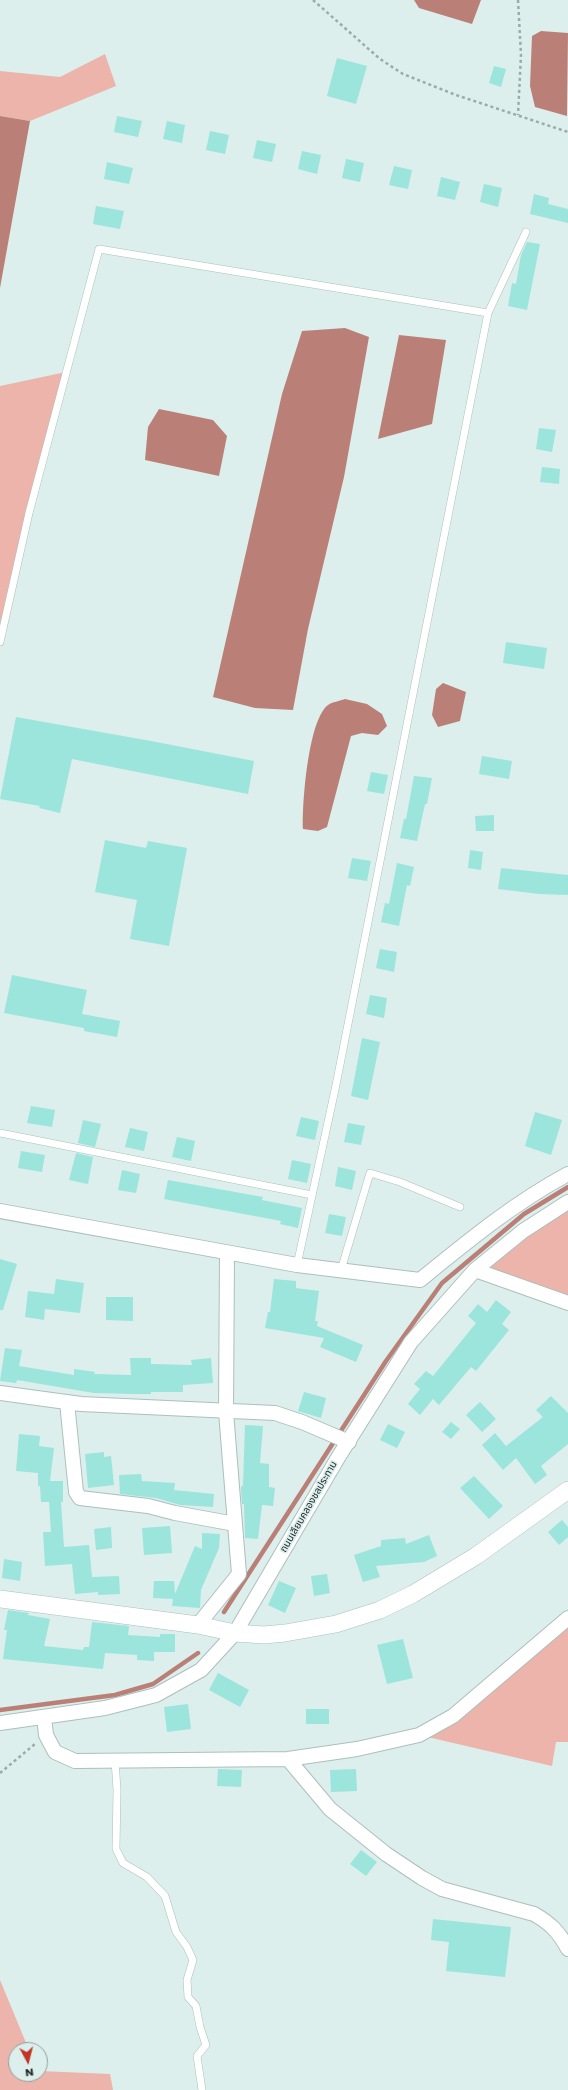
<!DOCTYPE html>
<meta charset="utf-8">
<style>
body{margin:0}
#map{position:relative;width:568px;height:2090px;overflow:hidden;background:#dcefec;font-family:Poppins,sans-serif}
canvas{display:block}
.north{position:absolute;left:8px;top:2042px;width:40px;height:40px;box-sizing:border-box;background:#dcefec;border:1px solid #92a09e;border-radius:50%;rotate:173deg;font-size:11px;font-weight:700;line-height:16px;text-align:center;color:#232a29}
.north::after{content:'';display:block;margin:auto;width:14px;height:18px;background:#c13426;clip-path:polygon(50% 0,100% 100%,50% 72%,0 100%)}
</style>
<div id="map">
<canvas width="568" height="2090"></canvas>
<div class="north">N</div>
</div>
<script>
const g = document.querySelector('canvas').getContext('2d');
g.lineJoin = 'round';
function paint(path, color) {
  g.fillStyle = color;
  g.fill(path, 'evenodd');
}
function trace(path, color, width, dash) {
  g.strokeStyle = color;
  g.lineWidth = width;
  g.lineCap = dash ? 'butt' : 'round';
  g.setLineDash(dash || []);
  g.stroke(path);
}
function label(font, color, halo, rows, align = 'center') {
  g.font = font + ' Poppins,"Noto Sans Thai",sans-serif';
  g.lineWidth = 3.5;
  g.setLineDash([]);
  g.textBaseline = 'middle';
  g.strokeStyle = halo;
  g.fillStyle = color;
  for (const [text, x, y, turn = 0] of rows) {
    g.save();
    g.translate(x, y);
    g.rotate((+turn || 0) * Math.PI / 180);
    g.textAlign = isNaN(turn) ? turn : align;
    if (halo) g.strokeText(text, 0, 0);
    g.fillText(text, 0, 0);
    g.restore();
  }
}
paint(new Path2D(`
 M105,54L116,86L30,121L0,116V71L60,77Z
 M66,372L0,630V386Z
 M568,1202V1303L475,1270Z
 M568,1618V1742H556L552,1766L419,1735Z
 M0,1980L29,2050H16V2074H40V2071L110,2074L113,2090H0Z`), '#ecb4aa');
paint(new Path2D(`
 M414,0H481L472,24L419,8Z
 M541,31L568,33L567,116L535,107L530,86L532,36Z
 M0,116L30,121L0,288Z
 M345,328L369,337L344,477L308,629L293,710L255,708L213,697L282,394L302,331Z
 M399,335L446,340L432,424L378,439Z
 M159,409L213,420L227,436L219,476L145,460L148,427Z
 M443,683L466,692L460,721L438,727L432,715L436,689Z
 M345,699L367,704L382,714L387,726L378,735L362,733L351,736L327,827L318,831L303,829C302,805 308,720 328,705C332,702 340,701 345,699Z`), '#ba8077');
trace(new Path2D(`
 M224,1612L386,1361L442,1283L524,1214L568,1187
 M0,1710L115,1695L153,1684L198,1653`), '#ba8077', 4.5);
paint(new Path2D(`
 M337,58L367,66L356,104L327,96Z
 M494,66L506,69L501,87L489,83Z
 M117,116L142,121L138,137L114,132Z
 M167,121L185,125L182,143L163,139Z
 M210,131L229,135L225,154L206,150Z
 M257,140L276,144L272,162L253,158Z
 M302,151L321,155L317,174L298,169Z
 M346,159L364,163L360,182L342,178Z
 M107,162L133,168L129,184L104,179Z
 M394,166L412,170L408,189L389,185Z
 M441,177L460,182L455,200L437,196Z
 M484,184L502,188L498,207L480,202Z
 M534,194L549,198L548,204L568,209V223L530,214Z
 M96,206L124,211L120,229L93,224Z
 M527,242L540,244L527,310L508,306L512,283L516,284L521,255Z
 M539,428L556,430L552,452L536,449Z
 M542,467L560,469L559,484L540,482Z
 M506,642L547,648L544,669L503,663Z
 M16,717L151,741L254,761L248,794L72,759L60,813L39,808L40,806L0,799Z
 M482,756L512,761L509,779L479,774Z
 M371,772L388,775L384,794L367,791Z
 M414,776L432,778L427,804H425L417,841L400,838L404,819H406Z
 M494,815V831H476L475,816Z
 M105,840L146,848L148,841L187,848L169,946L130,939L137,900L95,892Z
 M470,850L483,852L481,870L468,868Z
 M352,858L371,861L367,881L348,878Z
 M397,863L414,867L410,886L407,885L399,926L381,922L385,903L389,904Z
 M501,868L568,875V895L539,894L498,889Z
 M380,949L397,952L394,972L376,968Z
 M12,975L87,990L82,1014L120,1021L117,1037L84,1031V1028L4,1013Z
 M370,995L387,998L384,1018L366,1014Z
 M362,1038L380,1042L368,1100L351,1096Z
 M31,1106L55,1110L52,1127L27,1123Z
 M535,1112L562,1120L551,1155L525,1146Z
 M301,1117L319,1121L315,1140L296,1136Z
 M83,1120L101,1124L95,1147L78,1143Z
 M348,1123L365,1126L361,1145L344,1142Z
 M130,1128L148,1132L144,1151L125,1147Z
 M177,1137L195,1141L191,1161L172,1157Z
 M21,1151L45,1155L42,1172L18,1168Z
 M76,1153L93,1157L88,1184L69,1180Z
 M292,1160L311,1164L307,1183L288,1179Z
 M338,1167L356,1171L352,1190L335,1186Z
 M122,1170L140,1174L136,1193L118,1190Z
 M168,1180L263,1197L262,1200L302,1208L298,1228L280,1224L281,1221L164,1199Z
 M329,1214L346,1217L342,1236L325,1233Z
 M0,1259L17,1264L3,1310H0Z
 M56,1279L84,1283L80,1313L45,1309L44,1320L25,1317L28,1291L54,1294Z
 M274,1279L296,1281V1288L319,1291L315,1321H318L317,1326L363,1345L356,1362L320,1347L324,1338L265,1328L268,1312H270Z
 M106,1297H133V1321L106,1320Z
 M496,1300L511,1312L502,1324L509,1330L476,1371L471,1367L439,1405L433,1399L420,1415L408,1404L420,1389L414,1384L426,1371L433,1376L476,1323L468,1316L478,1304L487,1312Z
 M5,1348L22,1350L19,1366L74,1375V1369L95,1372L94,1374L131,1375L130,1358H151V1364L192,1365L191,1360L211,1358L213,1383L183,1385V1392H151V1394H134L94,1393L17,1380L16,1383L0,1381Z
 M304,1392L326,1398L321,1418L298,1411Z
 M551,1396L568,1413V1444L541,1466L547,1475L535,1484L516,1458L503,1470L482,1445L495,1433L506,1446L543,1417L536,1410Z
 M480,1402L496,1419L482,1432L466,1415Z
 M451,1422L460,1429L451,1439L442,1432Z
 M388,1424L405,1432L397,1448L380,1440Z
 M245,1425L263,1426L260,1463L269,1464V1487L275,1488L273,1506L262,1505L258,1539L245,1538L244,1504H242L241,1487L243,1485Z
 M19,1434L40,1436L39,1446L54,1448L50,1481H63V1502H61L64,1547L89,1545L92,1577L119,1576L120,1594L98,1595V1592L75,1594L72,1564L45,1566L43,1532H51L49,1502H41L40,1486H38V1473L16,1471Z
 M104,1452V1457L111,1456L114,1485L88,1488L85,1454Z
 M141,1474L142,1481L175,1483L174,1490L214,1494L213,1507L180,1505L156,1498L120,1494L119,1475Z
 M474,1476L503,1506L489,1519L460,1488Z
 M562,1520L568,1527V1537L559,1545L548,1532Z
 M170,1526L172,1553L144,1555L142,1528Z
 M111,1527L112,1548L96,1550L94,1529Z
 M202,1533L220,1534L219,1548L201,1590L200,1608L172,1606L173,1599L153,1598L154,1581H174L175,1594L195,1546L202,1549Z
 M429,1535L437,1556L424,1562L376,1566L380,1577L363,1582L354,1555L381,1546V1540L405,1538L406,1544Z
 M4,1559L22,1562L20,1581L2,1578Z
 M327,1574L330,1593L314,1596L311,1576Z
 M279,1581L296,1588L285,1613L268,1605Z
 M8,1610L29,1613L28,1615L50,1619L44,1646L83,1650L84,1647H89L92,1622L129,1626L128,1635L160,1637V1634H175V1652H154V1661L137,1660V1655L105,1653L103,1669L3,1659L7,1630H4Z
 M403,1639L413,1678L387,1684L377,1645Z
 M218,1673L249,1690L240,1707L209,1690Z
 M188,1704L191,1729L167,1732L164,1707Z
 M306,1709H329V1724H306Z
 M218,1769L242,1770L241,1787L217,1786Z
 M356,1769L357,1791L331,1792L330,1770Z
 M361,1850L377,1862L366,1876L350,1864Z
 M433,1919L511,1927L505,1977L446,1971L449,1942L431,1940Z`), '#9be5dc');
const service = new Path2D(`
 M0,642L29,513L99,249L488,313
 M0,1133L312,1195
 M297,1265L336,1085L488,313L526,232
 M341,1270L370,1173L400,1182L460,1207
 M115,1760L117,1790L116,1849L123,1863L147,1877L165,1896L176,1932L187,1947L193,1960L187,1980L188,1997L196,2006L200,2027L206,2045L197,2056L202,2090`);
const minor = new Path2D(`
 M0,1211L297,1265L420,1280C468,1241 514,1203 568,1174
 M475,1270L568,1303
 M0,1393L81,1404L275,1413L302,1422L349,1442
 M67,1402L76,1492L80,1498L148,1506L175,1513L235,1524
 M198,1625L239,1574L226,1412L227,1253
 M44,1717L46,1735L55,1752L75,1761L288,1759L357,1749L419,1735L453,1716L568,1618
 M0,1723L105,1708L156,1695L201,1670L235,1633L339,1456L411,1342L475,1270L523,1231L568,1202
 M288,1759L330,1809L386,1854L422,1878L442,1889L534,1914C550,1923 559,1932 568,1949`);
const tertiary = new Path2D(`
 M0,1599L198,1625L235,1633L264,1635L285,1633L336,1624L380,1610L413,1594L476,1556L568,1490`);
trace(service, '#adbfbc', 8);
trace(minor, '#adbfbc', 16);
trace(tertiary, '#adbfbc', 18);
trace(new Path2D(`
 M313,0L380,59L403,74L456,95L568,132
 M518,0L521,55L518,115
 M0,1773L35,1744`), '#9caaa8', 2.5, [3, 3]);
trace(service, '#fff', 7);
trace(minor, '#fff', 14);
trace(tertiary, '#fff', 17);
label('10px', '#232a29', '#dcefec', [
 ["ถนนเลียบคลองชลประทาน",309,1507,-60]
]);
</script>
